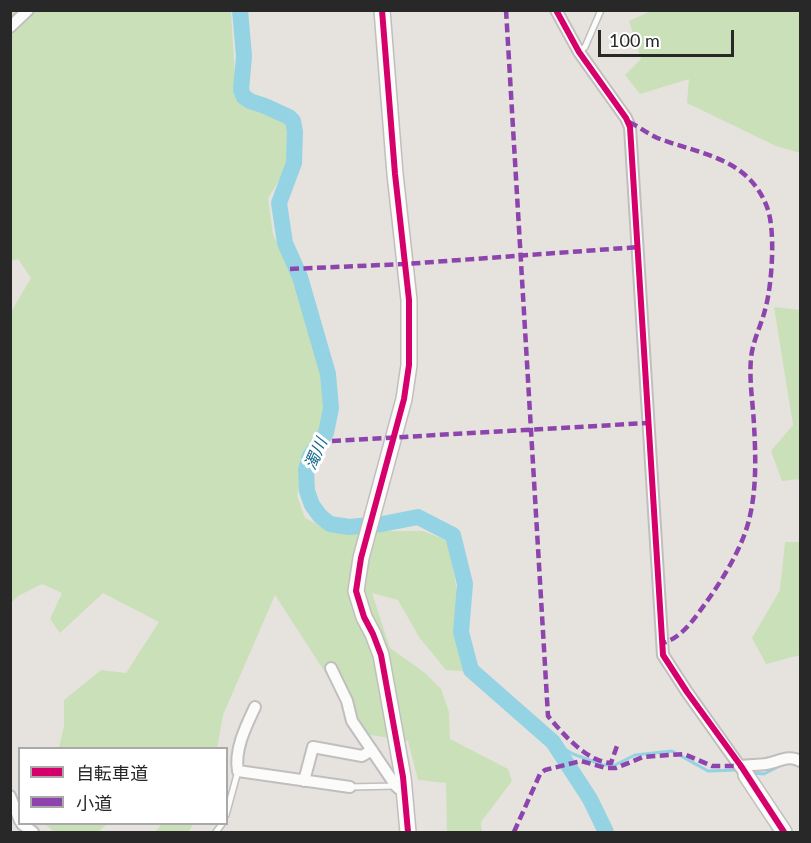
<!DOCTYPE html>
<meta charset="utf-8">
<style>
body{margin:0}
#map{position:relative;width:811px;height:843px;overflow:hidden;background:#e6e2de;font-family:Lato,"Noto Sans JP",sans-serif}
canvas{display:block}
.frame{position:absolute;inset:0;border:12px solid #282828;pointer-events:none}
.legend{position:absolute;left:18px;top:747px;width:210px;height:78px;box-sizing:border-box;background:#fff;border:2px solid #a9a9a9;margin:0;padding:8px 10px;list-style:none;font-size:18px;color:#282828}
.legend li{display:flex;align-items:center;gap:12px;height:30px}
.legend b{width:30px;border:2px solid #a9a9a9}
.scale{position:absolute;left:598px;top:30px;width:136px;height:27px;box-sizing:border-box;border:3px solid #282828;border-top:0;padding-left:8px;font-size:18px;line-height:21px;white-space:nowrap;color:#282828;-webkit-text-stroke:4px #fff;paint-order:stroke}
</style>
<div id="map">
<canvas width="811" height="843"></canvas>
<div class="frame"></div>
<ul class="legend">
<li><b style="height:8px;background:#d6006c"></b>自転車道</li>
<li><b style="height:8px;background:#8e44ad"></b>小道</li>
</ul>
<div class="scale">100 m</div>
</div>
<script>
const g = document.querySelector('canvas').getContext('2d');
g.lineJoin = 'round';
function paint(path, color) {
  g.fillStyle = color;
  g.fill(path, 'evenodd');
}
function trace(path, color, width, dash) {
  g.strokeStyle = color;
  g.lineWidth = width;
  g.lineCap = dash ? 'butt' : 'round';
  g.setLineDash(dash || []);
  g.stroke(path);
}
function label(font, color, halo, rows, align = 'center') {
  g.font = font + ' Lato,"Noto Sans JP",sans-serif';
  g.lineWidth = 6;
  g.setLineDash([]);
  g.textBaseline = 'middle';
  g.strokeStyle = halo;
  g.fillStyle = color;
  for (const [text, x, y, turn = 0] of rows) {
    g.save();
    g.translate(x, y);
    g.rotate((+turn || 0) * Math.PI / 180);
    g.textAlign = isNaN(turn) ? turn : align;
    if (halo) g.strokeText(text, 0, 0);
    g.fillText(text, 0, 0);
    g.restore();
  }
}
paint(new Path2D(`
 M653,10L800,11V153L776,146L687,103L689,79L640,94L625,75L641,59L629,21Z
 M11,11H231L236,95L249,107L269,112L285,120L290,124L293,134L291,162L268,198L273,235L296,278L326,373L329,408L324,432L308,453L297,496L305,518L330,531H423L448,541L457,591L463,671L446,670L419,637L398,600L372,593L390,648L425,673L441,689L449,712L450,739L508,769L512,781L481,822L482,832H447L446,783L418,780L408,741L365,734L275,595L223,715L217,748H57L59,747L64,726V700L101,670L126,673L159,622L103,593L60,633L50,619L62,593L42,584L18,596L11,603V312L31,278L18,259L11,261Z
 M774,307L800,310V479L782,481L771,451L793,425Z
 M785,542H800V655L766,664L752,638L780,590Z
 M45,824H107L98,832H54Z
 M162,824H193L189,832H155Z`), '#cae0b8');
trace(new Path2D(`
 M553,742L573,754L603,765H615L635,755L672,751L708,771L737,770
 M753,773L764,774L785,763`), '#94d3e4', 3);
trace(new Path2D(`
 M240,10L244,56L241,90L244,97L250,101L265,106L289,117L293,121L295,132L294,163L279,203L285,243L300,277L328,374L331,408L326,433L310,456L306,470L307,491L312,505L320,516L330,524L349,527L382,524L418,517L453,535L465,584L461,632L471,670L553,742L590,799L606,832`), '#94d3e4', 16);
const lane = new Path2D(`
 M579,52L585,47L601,10
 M350,787L396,786
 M226,815L238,771
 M216,832L222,824`);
const street = new Path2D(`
 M556,10L579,52L626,118L630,127L663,655L687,692L746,775
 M10,27L28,10
 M331,668L347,701L352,721L396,786L406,795
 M255,707C246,726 234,750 238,771L350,787
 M741,766C749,765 758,765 766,764C779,762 788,754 800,761
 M304,781L313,747L362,756L372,750
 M10,796L20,821
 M22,824L33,832`);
const secondary = new Path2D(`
 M382,10L395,174L409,300V365L404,399L361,558L356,591L364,617L373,634L381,655L403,777L408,832
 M746,775L784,832`);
trace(lane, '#c0bebf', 8);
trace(street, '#c0bebf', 14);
trace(secondary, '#c0bebf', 18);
trace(lane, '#fbfbfa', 5);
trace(street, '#fbfbfa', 10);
trace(secondary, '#fbfbfa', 15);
trace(new Path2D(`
 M506,10L548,716C562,733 587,762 611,763L618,743
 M629,122C640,127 649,135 660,139C703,155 748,158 767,207C776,230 772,286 765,310C761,326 753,340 751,358C749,381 753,403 754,425C756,460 757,500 745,533C736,558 720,583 705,604C694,619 681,639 662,643
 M290,269L405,264L639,247
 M332,441L648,423
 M514,832L540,774L545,770L581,761L606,768H616L643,757L684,754L712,766H741`), '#8e44ad', 4.5, [9, 4.5]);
trace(new Path2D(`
 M382,10L395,174L409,300V365L404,399L361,558L356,591L364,617L373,634L381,655L403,777L408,832
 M556,10L579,52L626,118L630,127L663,655L687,692L741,766L784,832`), '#d6006c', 6);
label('italic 16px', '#14698f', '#fff', [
 ["濁川",316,454,-66]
]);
</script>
